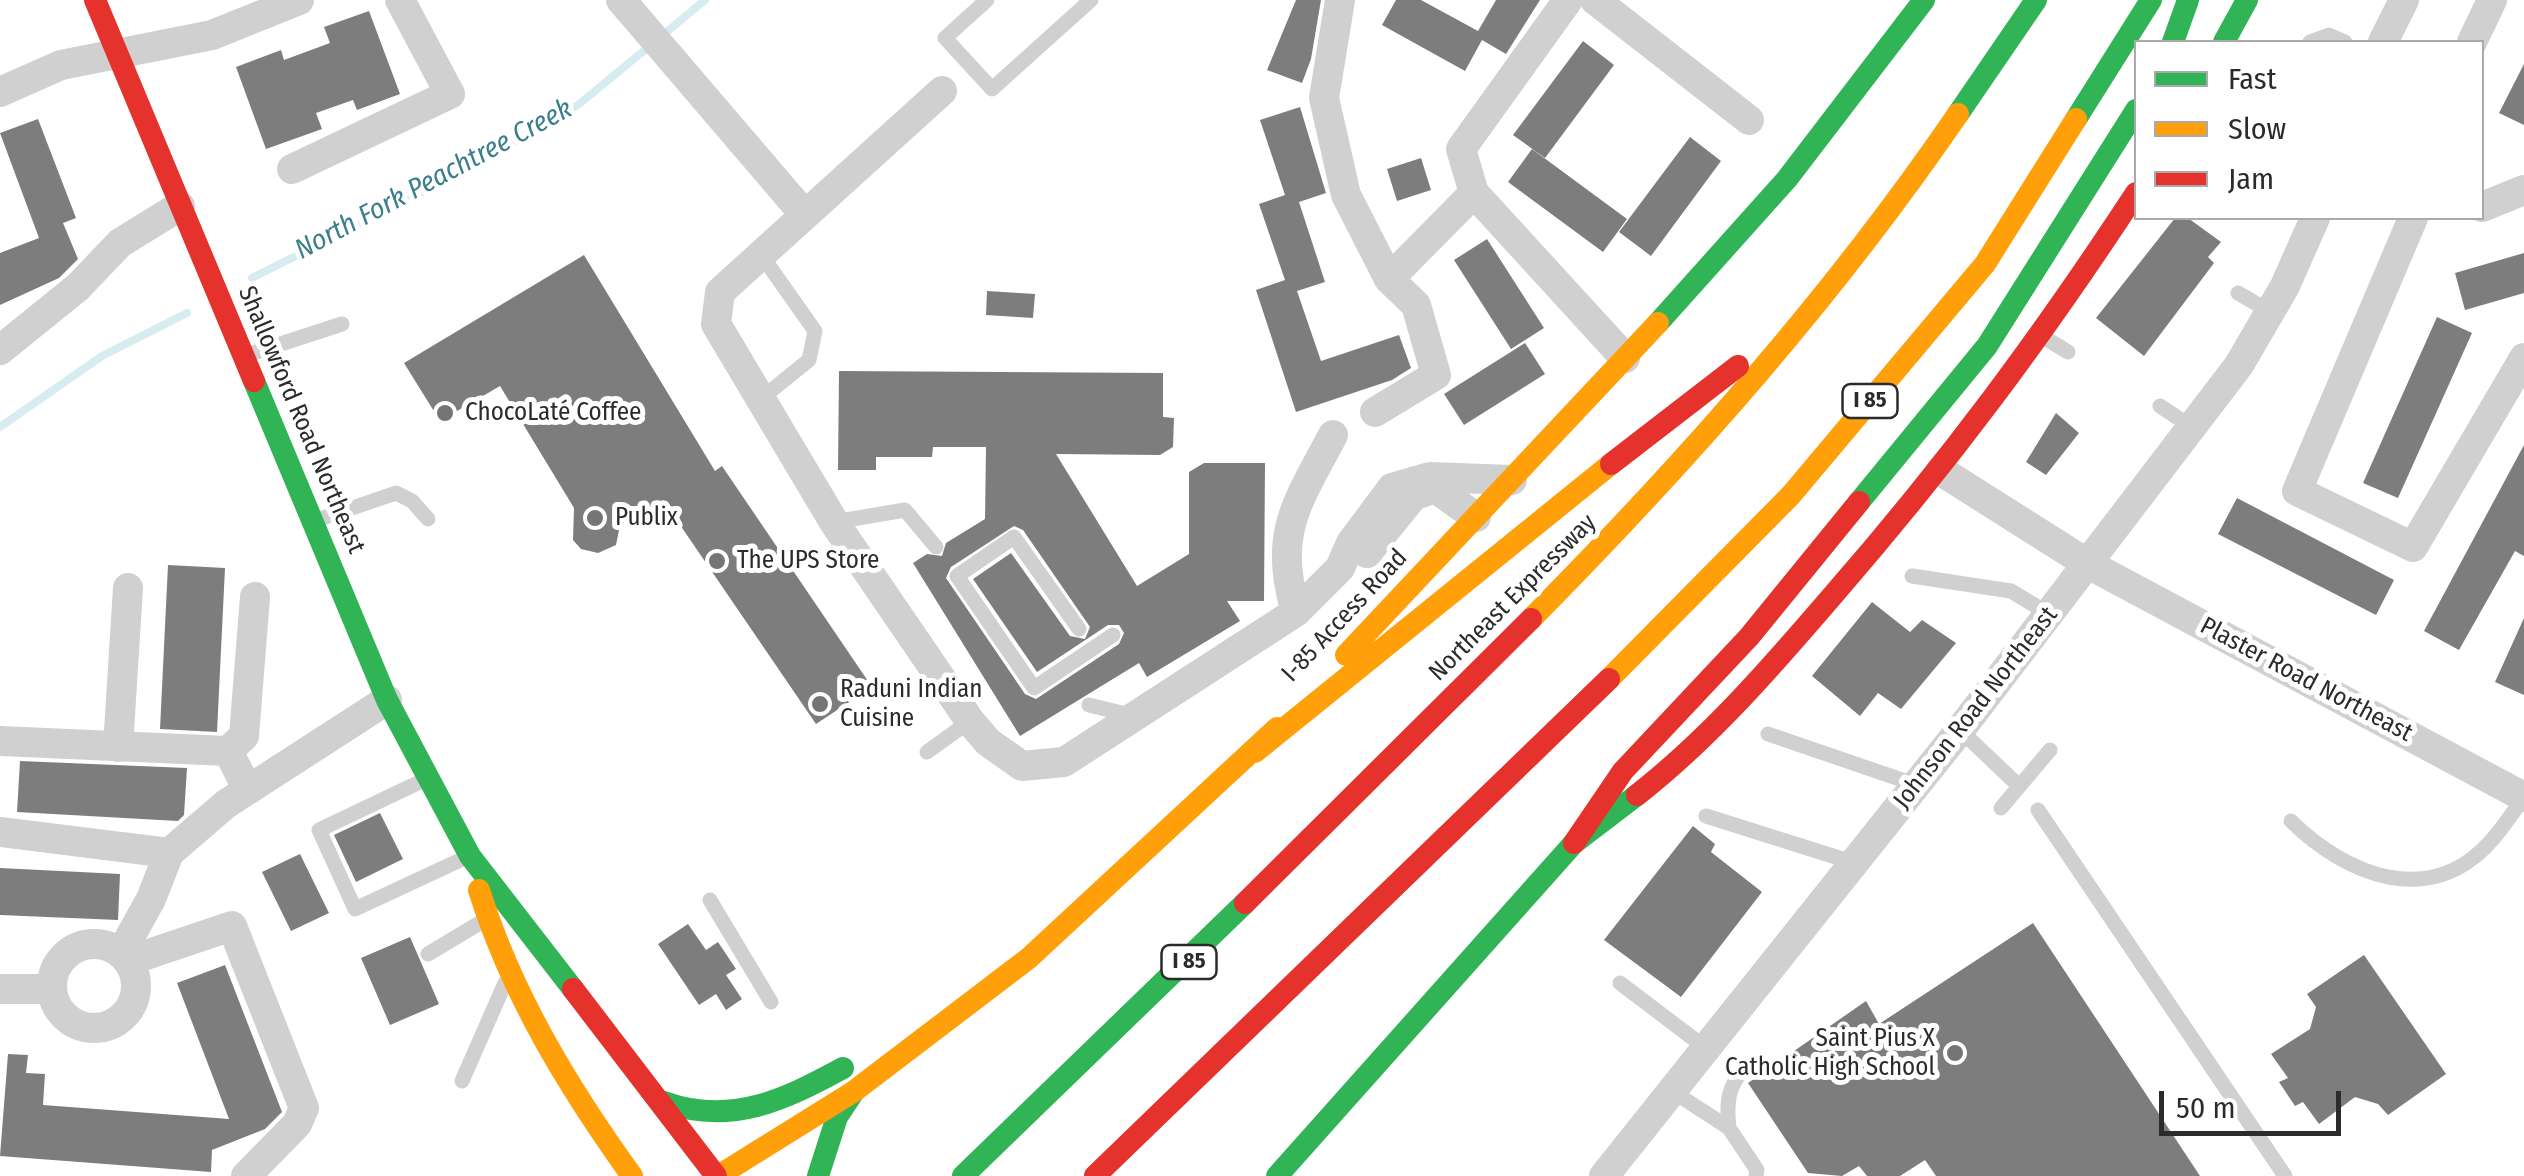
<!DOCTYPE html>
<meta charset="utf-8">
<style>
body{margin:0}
#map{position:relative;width:2524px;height:1176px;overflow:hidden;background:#fff;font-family:"Fira Sans Condensed",sans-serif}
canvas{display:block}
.legend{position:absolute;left:2134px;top:40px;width:350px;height:180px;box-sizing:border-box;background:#fff;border:2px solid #aaa;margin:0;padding:12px 18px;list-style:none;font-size:30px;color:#2b2b2b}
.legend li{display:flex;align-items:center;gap:20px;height:50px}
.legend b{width:50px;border:2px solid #aaa}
.scale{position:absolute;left:2159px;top:1091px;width:182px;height:45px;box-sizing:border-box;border:5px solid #2b2b2b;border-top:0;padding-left:12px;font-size:30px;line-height:35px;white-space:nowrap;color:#2b2b2b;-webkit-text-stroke:8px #fff;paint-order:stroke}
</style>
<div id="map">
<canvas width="2524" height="1176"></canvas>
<ul class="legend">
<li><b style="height:12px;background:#30b455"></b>Fast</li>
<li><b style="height:12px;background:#ff9f0a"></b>Slow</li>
<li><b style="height:12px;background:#e5322d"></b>Jam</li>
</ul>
<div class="scale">50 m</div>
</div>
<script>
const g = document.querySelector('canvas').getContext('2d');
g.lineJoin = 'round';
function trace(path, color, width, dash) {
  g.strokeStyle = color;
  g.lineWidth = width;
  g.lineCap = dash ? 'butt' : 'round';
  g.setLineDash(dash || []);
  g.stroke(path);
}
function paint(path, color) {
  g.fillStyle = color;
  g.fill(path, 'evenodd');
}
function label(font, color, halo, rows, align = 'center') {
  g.font = font + ' "Fira Sans Condensed",sans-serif';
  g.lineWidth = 10;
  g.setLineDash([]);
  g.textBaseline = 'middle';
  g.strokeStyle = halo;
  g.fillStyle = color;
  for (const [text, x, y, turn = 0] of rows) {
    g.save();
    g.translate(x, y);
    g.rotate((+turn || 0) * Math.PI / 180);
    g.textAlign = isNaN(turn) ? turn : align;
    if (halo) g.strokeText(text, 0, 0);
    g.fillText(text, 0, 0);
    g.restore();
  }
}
trace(new Path2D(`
 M663,35L705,0
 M252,278L450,178L578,105L652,44
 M0,427L102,356L187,313`), '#d6ecf0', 8);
paint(new Path2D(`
 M1296,0H1321L1311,59L1302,83L1267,70Z
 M1396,0H1421L1478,31L1496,0H1540L1506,54L1482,40L1465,71L1382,25Z
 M369,11L400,94L357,110L353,100L316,113L322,129L266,149L236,67L281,50L284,60L330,43L324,27Z
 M1583,41L1614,65L1545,158L1513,135Z
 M2524,64V125L2499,113Z
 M1300,107L1326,193L1299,202L1325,282L1297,291L1321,361L1399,335L1411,368L1392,380L1296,412L1256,290L1285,280L1259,204L1285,195L1260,120Z
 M38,119L76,218L63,223L78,259L59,278L0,305V253L39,238L0,133Z
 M1690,137L1721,161L1651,256L1619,232Z
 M1532,149L1627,219L1603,252L1508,182Z
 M1421,158L1431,190L1397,201L1387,169Z
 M2175,218H2188L2221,242L2208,257L2214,263L2144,356L2096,318Z
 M1487,239L1544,328L1511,349L1454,260Z
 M2524,253V293L2465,310L2455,273Z
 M584,255L715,471L722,466L872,687L816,724L663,500L620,525L616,545L598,553L581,549L573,540L574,508L500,386L440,421L404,363Z
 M987,291L1035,294L1033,318L986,315Z
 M2437,317L2472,333L2398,498L2363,483Z
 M1525,343L1545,374L1464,425L1444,394Z
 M839,371L1163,373V417L1174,418L1173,447L1160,455L1056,454L1137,586L1189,554V472L1204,463H1265L1264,601H1227L1240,621L1147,677L1139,663L1020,736L913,563L927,554L942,556L946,543L985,519L986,447H933L932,457H876V470H838ZM1014,526L1023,530L1090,627L1085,639L1070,636L1011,553L973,579L1037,672L1108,625H1119L1124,633L1119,644L1036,699L1025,694L946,578L951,567Z
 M2056,413L2079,433L2046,475L2026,462Z
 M2524,445V556L2515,551L2459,650L2424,631Z
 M2237,498L2394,580L2376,615L2218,534Z
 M168,565L225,568L217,732L160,729Z
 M1872,602L1910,632L1922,620L1956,643L1901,709L1878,693L1860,716L1812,676Z
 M2524,618V695L2495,682Z
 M20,761L187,768L184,815L178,821L17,812Z
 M380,813L403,859L356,882L334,835Z
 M1693,826L1715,844L1711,852L1762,892L1681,997L1604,940Z
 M300,854L329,913L291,931L262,872Z
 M0,868L120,874L118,920L0,915Z
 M2033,923L2200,1176H1936L1925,1160L1900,1176H1867L1859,1166L1842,1176L1808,1173L1748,1083L1866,1001L1879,1024Z
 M688,924L706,950L718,942L736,969L726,975L742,999L726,1010L716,994L699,1005L658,944Z
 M410,937L439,1004L390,1025L361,958Z
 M2364,955L2446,1074L2388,1115L2378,1104L2355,1097L2319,1124L2303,1102L2295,1106L2279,1082L2288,1078L2271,1054L2310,1029L2316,1007L2307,994Z
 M225,965L282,1112L265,1129L212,1150L211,1172L0,1156L8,1054L28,1055L26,1073L45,1074L43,1105L229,1119L177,983Z`), '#7d7d7d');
trace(new Path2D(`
 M987,0L945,38L992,89L1091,0
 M2310,42L2329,35L2345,42
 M2238,293L2269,311
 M2045,338L2068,352
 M247,355L342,324
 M762,398L809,360L815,331L762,256
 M2160,406L2190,426
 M317,520L396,493L412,501L428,519
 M834,522L905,510L936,547
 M1912,576L2011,591L2049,614
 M1079,629L1014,537L957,576L1034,688L1113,635
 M1089,705L1134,716
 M1960,730L2019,786
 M1768,734L1917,785
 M927,752L970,721
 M426,779L319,830L355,909L469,856
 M2001,808L2050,750
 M2038,810L2285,1176
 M1706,816L1855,863
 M2291,821C2346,875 2430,910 2491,841C2503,828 2513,812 2524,797
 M710,900L771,1002
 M428,954L483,921
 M1620,983L1707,1049
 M462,1081L505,983
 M1672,1091L1729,1128L1757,1170L1756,1176
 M1729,1128C1726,1101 1728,1086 1746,1066`), '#d0d0d0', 15);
trace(new Path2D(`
 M621,0L805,215
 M1340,0L1324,98L1346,195L1389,279L1416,305L1436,375L1375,412
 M1568,0L1461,149L1474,193L1625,358
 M1595,0L1749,120
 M2383,42L2404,0
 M2472,42L2492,0
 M942,91L720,292L716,324L834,522L970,721L988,742L1022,766L1064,762L1296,612L1340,568L1351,543L1392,488L1430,477L1512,480
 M0,92L61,65L212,35L299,0
 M292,169L450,94L400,0
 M2482,207L2524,190
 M2413,218L2297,491L2413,547L2524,358
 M1389,279L1474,193
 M0,350L78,287L120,243L180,206
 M1941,471L2088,564L2524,797
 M1367,553L1413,496L1435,488L1476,517
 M1296,612C1272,533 1298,502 1333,435
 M0,741L228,751L248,790
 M118,747L128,588
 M228,751L244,736L255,597
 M0,832L169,853
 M52 986a42 42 0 1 1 84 0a42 42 0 1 1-84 0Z
 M121,953L151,899L169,853L226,804L387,700
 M128,961L232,926L304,1108L297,1124L246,1176
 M0,989H51
 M1604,1176L1960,730L2239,365L2285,286L2315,218`), '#d0d0d0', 30);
trace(new Path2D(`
 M2173,42L2188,0
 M2224,42L2247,0
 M1958,114L2036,0
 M2076,119L2151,0
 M1658,323L1787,179L1924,0
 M254,381L387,700L470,856L573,989
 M1859,502L1987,346L2136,110
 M664,1102C731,1126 784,1100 843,1068
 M818,1176L837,1117L853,1093
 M963,1176L1245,903
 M1277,1176L1574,843L1637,795`), '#30b455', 22);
trace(new Path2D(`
 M1531,619C1687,461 1832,298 1958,114
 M1346,655L1658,323
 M1609,679L1791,495L1985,264L2076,119
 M1255,752L1611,464
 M479,890C512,995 568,1087 632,1176
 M718,1176L853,1092L1029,958L1277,728`), '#ff9f0a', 22);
trace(new Path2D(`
 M95,0L254,381
 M1611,464L1738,366
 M1637,795C1711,737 1773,665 1834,594C1948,463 2041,338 2136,193
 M1574,843L1623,771L1749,637L1859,502
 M1245,903L1531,619
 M573,989L716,1176
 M1095,1176L1609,679`), '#e5322d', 22);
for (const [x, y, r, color] of [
 [445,413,10,"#757575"],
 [595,518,10,"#757575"],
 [717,561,10,"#757575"],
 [820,704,10,"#757575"],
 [1955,1053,10,"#757575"]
]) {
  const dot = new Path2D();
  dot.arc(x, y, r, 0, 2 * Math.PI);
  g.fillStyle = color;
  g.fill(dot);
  trace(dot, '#fff', 4);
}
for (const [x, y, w] of [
 [1870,401,55],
 [1189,962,55]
]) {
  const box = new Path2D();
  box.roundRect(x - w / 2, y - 17, w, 34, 8);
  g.fillStyle = '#fff';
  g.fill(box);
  trace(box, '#2b2b2b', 2.5);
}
label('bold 22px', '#2b2b2b', null, [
 ["I 85",1870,401],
 ["I 85",1189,962]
]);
label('25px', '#2b2b2b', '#fff', [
 ["ChocoLaté Coffee",465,413],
 ["Publix",615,518],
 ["The UPS Store",737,561],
 ["Raduni Indian",840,690],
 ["Cuisine",840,719],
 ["Saint Pius X",1935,1039,"right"],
 ["Catholic High School",1935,1068,"right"]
], 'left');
label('25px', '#2b2b2b', '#fff', [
 ["Shallowford Road Northeast",301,420,67],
 ["Northeast Expressway",1513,598,-45],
 ["I-85 Access Road",1345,616,-47],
 ["Plaster Road Northeast",2306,680,28],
 ["Johnson Road Northeast",1976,708,-52]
]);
label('italic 28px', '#3b7f8c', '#fff', [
 ["North Fork Peachtree Creek",434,180,-28]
]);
</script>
